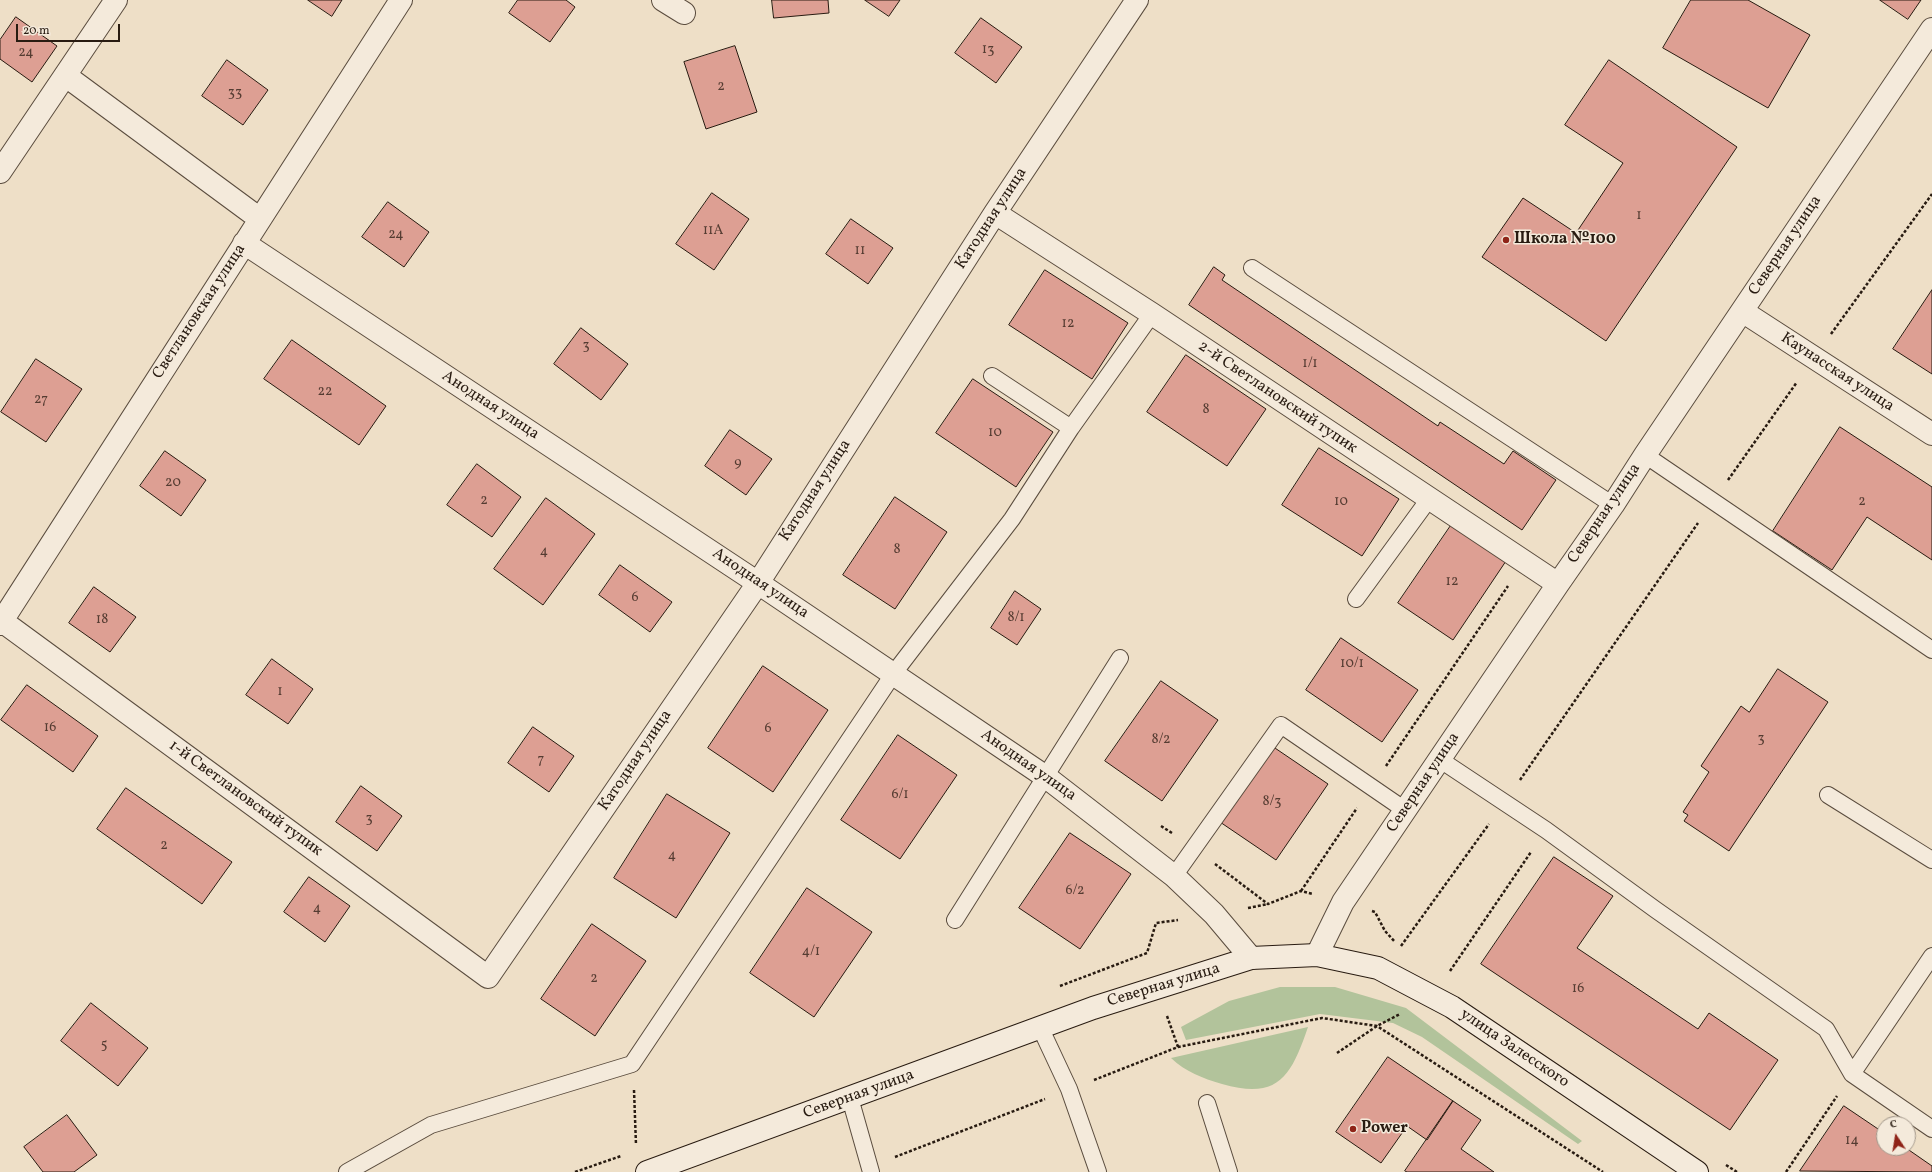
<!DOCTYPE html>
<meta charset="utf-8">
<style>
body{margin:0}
#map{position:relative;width:1932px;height:1172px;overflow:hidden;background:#eedfc7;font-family:Vollkorn,serif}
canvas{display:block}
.north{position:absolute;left:1876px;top:1116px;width:40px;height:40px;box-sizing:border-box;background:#f4eadb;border:1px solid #a2978a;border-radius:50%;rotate:348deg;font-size:11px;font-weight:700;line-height:16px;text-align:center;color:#281b11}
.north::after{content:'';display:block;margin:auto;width:14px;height:18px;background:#8f2418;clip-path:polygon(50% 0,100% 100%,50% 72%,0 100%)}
.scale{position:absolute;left:16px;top:24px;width:104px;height:18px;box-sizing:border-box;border:2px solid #281b11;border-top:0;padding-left:5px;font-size:12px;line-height:14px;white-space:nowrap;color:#281b11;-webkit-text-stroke:3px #f4eadb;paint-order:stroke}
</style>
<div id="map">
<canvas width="1932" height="1172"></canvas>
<div class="north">С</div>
<div class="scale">20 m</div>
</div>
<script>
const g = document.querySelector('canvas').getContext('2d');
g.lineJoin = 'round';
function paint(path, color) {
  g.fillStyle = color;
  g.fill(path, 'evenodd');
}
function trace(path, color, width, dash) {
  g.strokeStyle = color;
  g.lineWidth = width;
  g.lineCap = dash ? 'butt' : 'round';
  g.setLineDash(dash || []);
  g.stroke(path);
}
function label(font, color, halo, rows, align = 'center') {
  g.font = font + ' Vollkorn,serif';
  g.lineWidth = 3;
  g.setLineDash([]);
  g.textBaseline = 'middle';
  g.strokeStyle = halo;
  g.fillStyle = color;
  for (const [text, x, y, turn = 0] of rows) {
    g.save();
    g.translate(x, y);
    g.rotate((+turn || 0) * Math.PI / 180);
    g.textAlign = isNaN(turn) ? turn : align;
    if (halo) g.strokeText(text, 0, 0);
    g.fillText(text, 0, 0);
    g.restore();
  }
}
paint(new Path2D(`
 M1280,987H1335L1406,1008L1582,1141L1578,1144L1422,1037L1393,1023L1320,1014L1186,1040L1181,1027L1229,1001Z
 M1308,1027C1291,1077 1278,1100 1222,1084C1202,1078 1186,1072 1171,1058Z`), '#b2c39b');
const building = new Path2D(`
 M308,0H342L332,16Z
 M518,0H566L575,7L550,42L509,13Z
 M772,0H828L829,13L774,18Z
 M865,0H900L889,16Z
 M1691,0H1748L1810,35L1768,108L1663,48Z
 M1880,0H1921L1908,19Z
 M16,17L57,46L32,82L0,59V40Z
 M981,18L1022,47L996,83L955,53Z
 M735,46L757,112L706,129L684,62Z
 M227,60L268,90L243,125L202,96Z
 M1609,60L1737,147L1606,341L1482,257L1523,198L1576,233L1623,163L1565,125Z
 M712,193L749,219L714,270L676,244Z
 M388,202L429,232L404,267L362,237Z
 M851,219L893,248L868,284L826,254Z
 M1214,267L1225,275L1222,280L1438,426L1440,422L1504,464L1513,451L1556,480L1522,530L1189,305Z
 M1045,270L1128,323L1092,379L1009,325Z
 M1932,290V374L1893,349Z
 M581,328L628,364L601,400L554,364Z
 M292,340L386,406L359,445L264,379Z
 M1186,355L1266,409L1227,466L1147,412Z
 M36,359L82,389L46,442L1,412Z
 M973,379L1053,432L1016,487L936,433Z
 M1840,427L1932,487V560L1867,517L1832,570L1773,531Z
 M730,430L772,459L746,495L705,466Z
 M1319,448L1399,499L1362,556L1282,505Z
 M165,451L206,480L181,516L140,486Z
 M477,464L521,497L492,537L447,505Z
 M895,497L947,532L895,609L843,575Z
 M546,498L595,534L543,605L494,569Z
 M1452,524L1506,561L1453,640L1398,603Z
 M620,565L672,602L650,632L599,595Z
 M94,587L136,617L110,652L69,623Z
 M1015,591L1041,609L1017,645L991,628Z
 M1341,638L1418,690L1382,742L1306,690Z
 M272,659L313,689L288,724L246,695Z
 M763,666L828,710L773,792L708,748Z
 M1778,669L1828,702L1729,851L1684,821L1688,815L1683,812L1709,772L1701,766L1741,706L1749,712Z
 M1161,681L1218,720L1162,801L1105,761Z
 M27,685L98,736L73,772L1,720Z
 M533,727L574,756L549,792L508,763Z
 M898,735L957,775L900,859L841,820Z
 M1269,744L1328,784L1276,860L1217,820Z
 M361,786L402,816L377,851L336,822Z
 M126,788L232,862L202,904L97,829Z
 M667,794L730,833L676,918L614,878Z
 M1070,833L1131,874L1080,949L1019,908Z
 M1554,857L1613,896L1577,948L1698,1029L1709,1013L1778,1060L1730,1130L1481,964Z
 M309,877L350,906L325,942L284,912Z
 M807,888L872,932L814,1017L750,973Z
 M592,924L646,961L595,1036L541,999Z
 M91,1003L148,1048L118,1086L61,1041Z
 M1388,1057L1453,1101L1427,1140L1407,1126L1381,1163L1336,1132Z
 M1453,1101L1481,1120L1461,1149L1494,1172H1407L1405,1171Z
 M1844,1106L1884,1133V1148H1906L1932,1166V1172L1800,1171Z
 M67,1115L97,1155L74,1172H43L24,1147Z`);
paint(building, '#dd9f93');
trace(building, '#281b11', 1);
const service = new Path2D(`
 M1252,268L1613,505
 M992,376L1071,428
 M1645,455L1932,650
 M1356,599L1429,499
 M1439,759L1546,830L1656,910L1826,1029L1852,1074L1932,1129
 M1828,795L1932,860
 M1174,876L1281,725L1405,810
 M955,920L1120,658
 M1040,1027L1069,1089L1098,1172
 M1852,1074L1932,956
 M850,1098L871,1172
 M1207,1103L1229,1172
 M347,1172L431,1125L632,1064L894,673L1012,519L1071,428L1152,314`);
const minor = new Path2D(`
 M663,0L684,13
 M66,76L260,219
 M0,172L116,0
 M995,213L1152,314L1558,584
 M244,243L758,583L1046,777L1174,876L1214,914L1251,958
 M1742,311L1932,434
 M2,621L488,977L758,583L995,213L1137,0
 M0,624L401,0
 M1317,955L1343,902L1558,584L1613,505L1645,455L1932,29`);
const secondary = new Path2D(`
 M647,1172L1093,1008L1251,958L1317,955L1378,968L1452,1007L1697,1172`);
trace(service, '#5a4c3e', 18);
trace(minor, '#5a4c3e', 24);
trace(secondary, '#281b11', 24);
trace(new Path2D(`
 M1831,334L1932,194
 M1728,480L1797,382
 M1386,766L1508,586
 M1520,780L1698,523
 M1161,826L1172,833
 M1215,864L1268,904L1301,891L1313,894
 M1301,891L1357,808
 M1248,908L1268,904
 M1372,911L1375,912L1385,931L1395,942
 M1401,946L1489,824
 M1450,971L1531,852
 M1060,986L1147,953L1156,923L1178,920
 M1167,1016L1178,1047
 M1337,1053L1377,1026L1400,1014
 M1094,1080L1178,1047L1322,1018L1377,1026L1603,1172
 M634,1090L636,1145
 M895,1157L1045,1099
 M1726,1165L1737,1172
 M575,1172L621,1156
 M1786,1172L1837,1096`), '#281b11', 2.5, [3, 2]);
trace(service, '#f4eadb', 16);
trace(minor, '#f4eadb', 22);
trace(secondary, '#f4eadb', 22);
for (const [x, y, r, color] of [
 [1506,240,4,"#8f2418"],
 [1353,1129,4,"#8f2418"]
]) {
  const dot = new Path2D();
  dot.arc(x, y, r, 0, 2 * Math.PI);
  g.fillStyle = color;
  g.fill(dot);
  trace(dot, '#f4eadb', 1.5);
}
label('14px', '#553c32', null, [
 ["13",988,50],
 ["24",26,53],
 ["2",721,87],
 ["33",235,93],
 ["1",1639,216],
 ["11А",713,231],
 ["24",396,235],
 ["11",860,251],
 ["12",1068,324],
 ["3",586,346],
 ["1/1",1310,364],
 ["22",325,392],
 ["27",41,400],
 ["8",1206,410],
 ["10",995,433],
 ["9",738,463],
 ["20",173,483],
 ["2",484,501],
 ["10",1341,502],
 ["2",1862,502],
 ["8",897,550],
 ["4",544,552],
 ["12",1452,582],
 ["6",635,598],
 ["8/1",1016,618],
 ["18",102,620],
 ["10/1",1352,664],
 ["1",280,692],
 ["16",50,728],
 ["6",768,729],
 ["3",1761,739],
 ["8/2",1161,740],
 ["7",541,760],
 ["6/1",900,795],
 ["8/3",1272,802],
 ["3",369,819],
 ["2",164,846],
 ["4",672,856],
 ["6/2",1075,891],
 ["4",317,909],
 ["4/1",811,952],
 ["2",594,979],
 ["16",1578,989],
 ["5",104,1045],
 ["14",1852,1141]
]);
label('16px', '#281b11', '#f4eadb', [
 ["Катодная улица",992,219,-57],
 ["Северная улица",1786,246,-56],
 ["Светлановская улица",200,312,-57],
 ["Каунасская улица",1837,373,33],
 ["2-й Светлановский тупик",1277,398,34],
 ["Анодная улица",490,406,33],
 ["Катодная улица",816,491,-57],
 ["Северная улица",1605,514,-56],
 ["Анодная улица",760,584,34],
 ["Катодная улица",636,761,-56],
 ["Анодная улица",1028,766,35],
 ["Северная улица",1424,783,-56],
 ["1-й Светлановский тупик",245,799,36],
 ["Северная улица",1164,986,-17],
 ["улица Залесского",1514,1049,34],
 ["Северная улица",859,1095,-20]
]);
label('bold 16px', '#281b11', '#f4eadb', [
 ["Школа №100",1514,240],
 ["Power",1361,1129]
], 'left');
</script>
